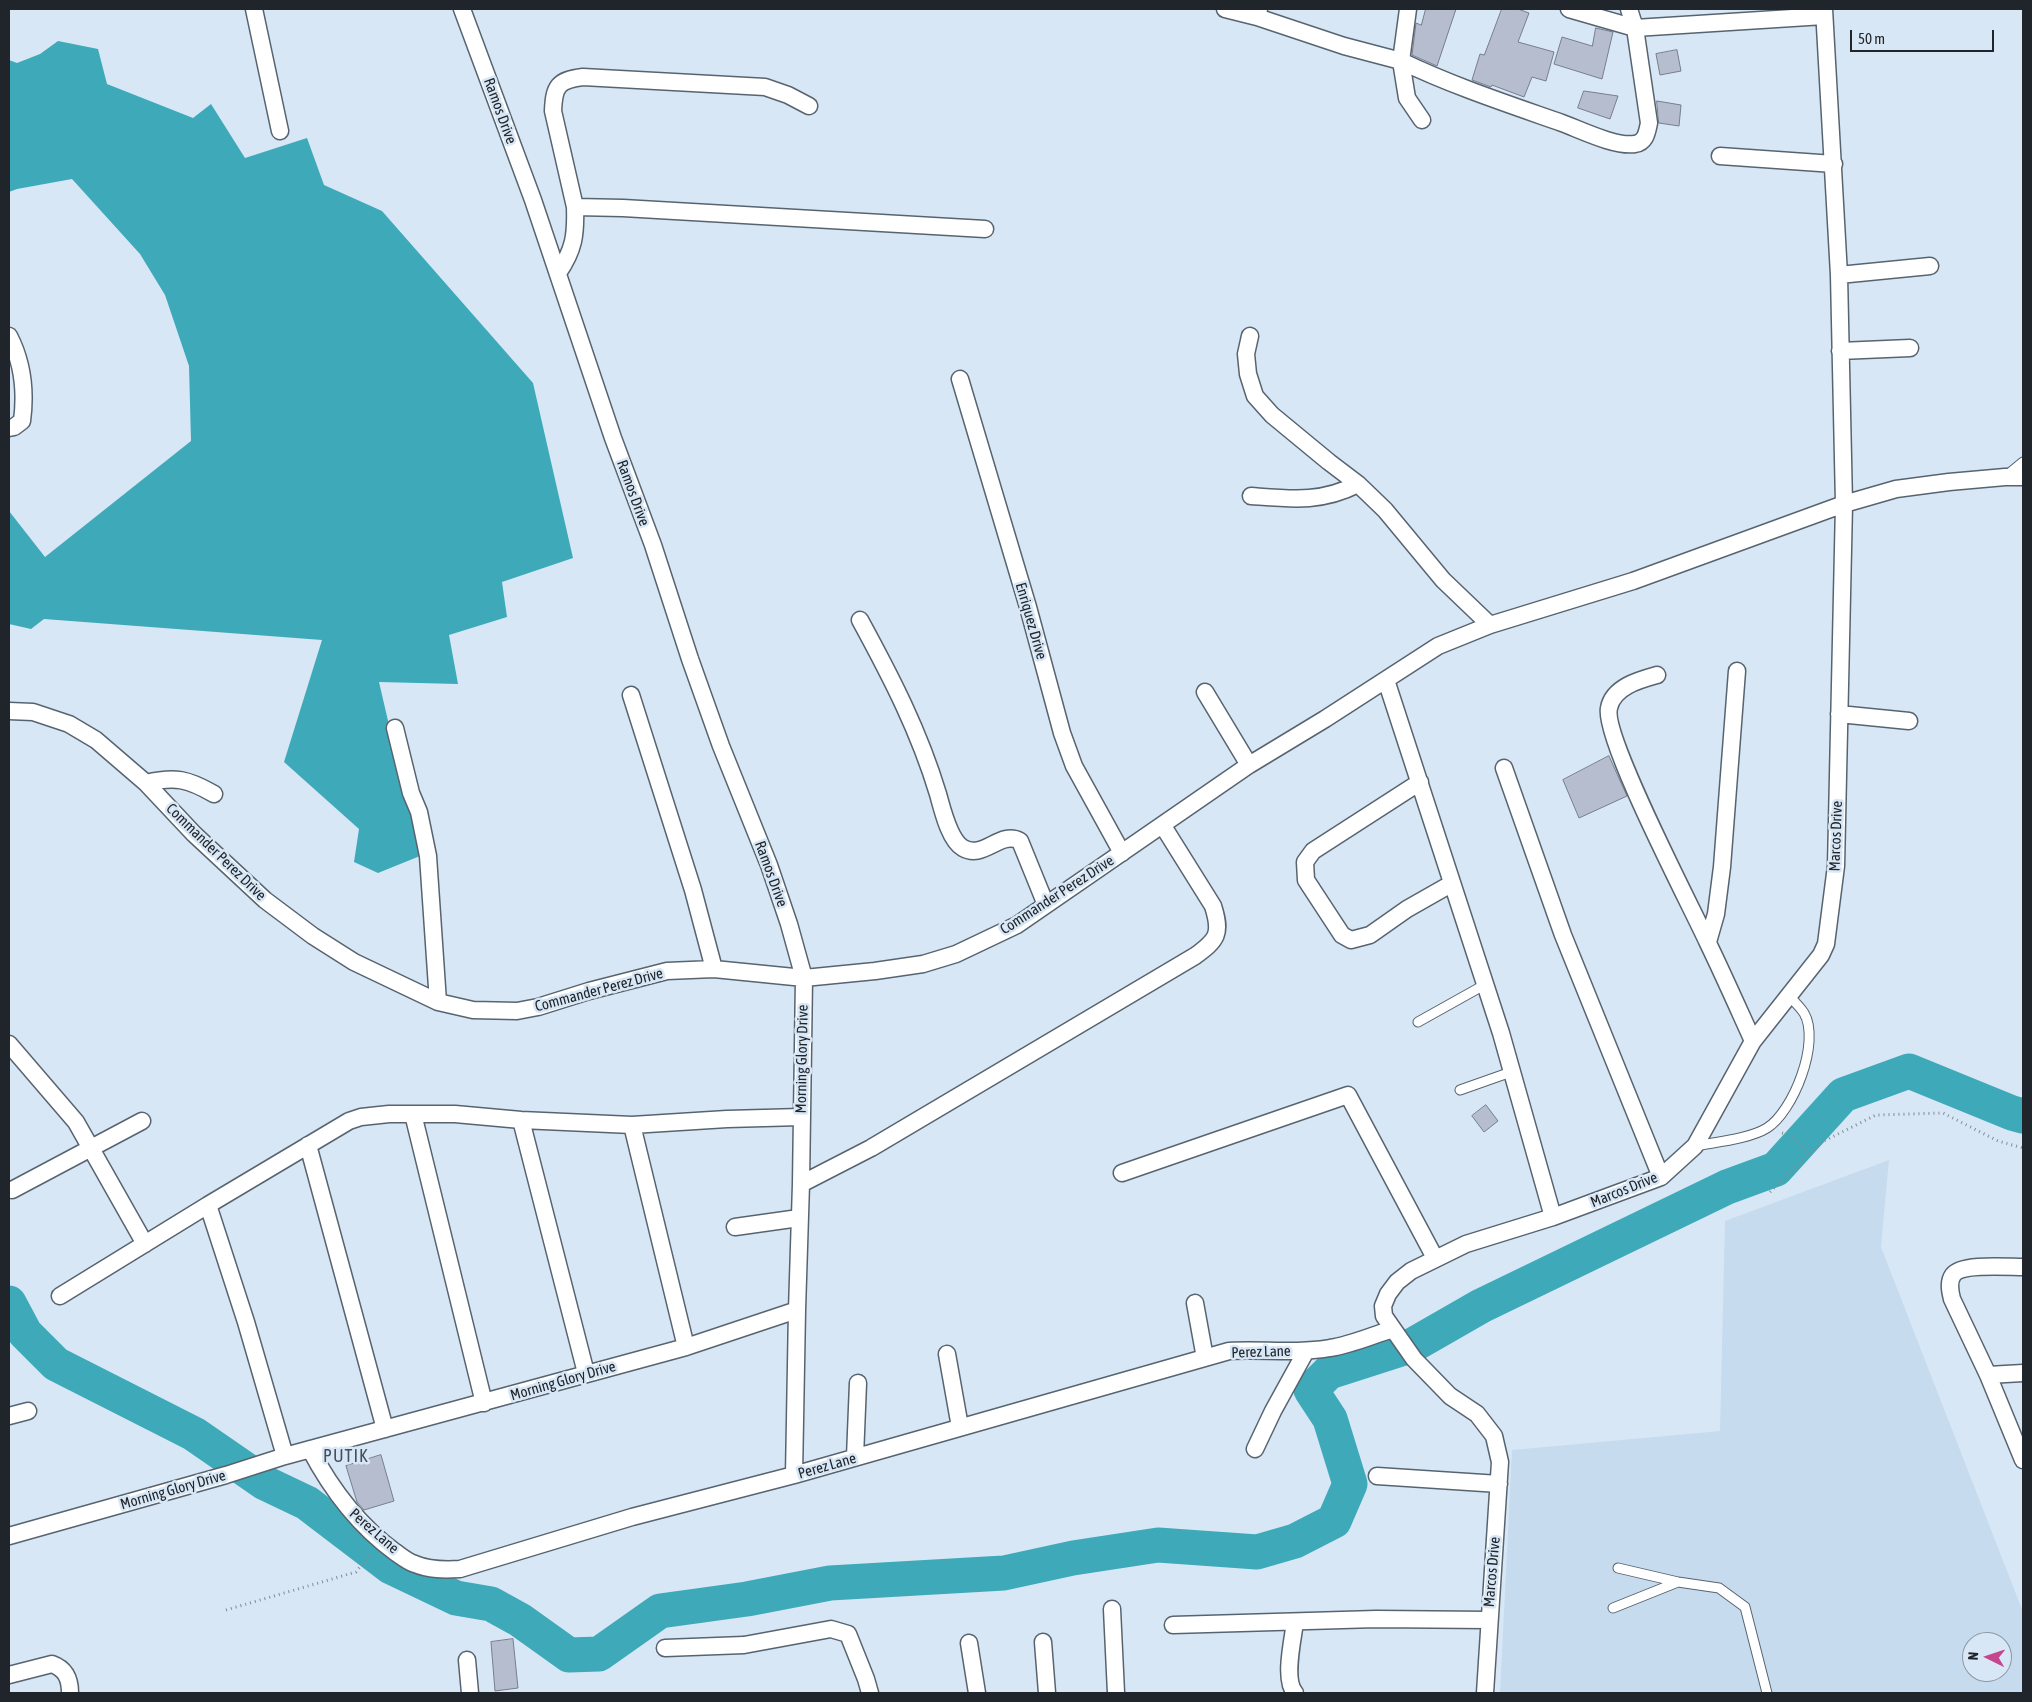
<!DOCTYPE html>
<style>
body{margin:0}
#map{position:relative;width:2032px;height:1702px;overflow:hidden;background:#d8e7f5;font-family:"Asap Condensed",sans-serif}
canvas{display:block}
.frame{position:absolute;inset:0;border:10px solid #20252b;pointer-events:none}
.north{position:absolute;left:1962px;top:1632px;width:50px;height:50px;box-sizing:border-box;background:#d8e7f5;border:1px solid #8e99a4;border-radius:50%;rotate:274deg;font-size:14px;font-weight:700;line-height:20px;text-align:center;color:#20252b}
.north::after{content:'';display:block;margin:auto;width:18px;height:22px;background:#c5458f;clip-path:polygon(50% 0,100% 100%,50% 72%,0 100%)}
.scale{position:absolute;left:1850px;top:30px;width:144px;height:22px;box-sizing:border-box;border:2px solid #20252b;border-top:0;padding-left:6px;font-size:15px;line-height:18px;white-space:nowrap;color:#20252b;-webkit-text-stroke:4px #d8e7f5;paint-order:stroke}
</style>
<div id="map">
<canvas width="2032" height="1702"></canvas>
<div class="frame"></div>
<div class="north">N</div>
<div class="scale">50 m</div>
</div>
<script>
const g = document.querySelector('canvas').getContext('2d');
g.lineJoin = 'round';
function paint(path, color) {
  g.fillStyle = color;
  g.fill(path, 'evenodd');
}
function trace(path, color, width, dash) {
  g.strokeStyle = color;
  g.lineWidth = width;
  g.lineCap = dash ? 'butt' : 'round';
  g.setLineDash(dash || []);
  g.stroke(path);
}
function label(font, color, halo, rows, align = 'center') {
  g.font = font + ' "Asap Condensed",sans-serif';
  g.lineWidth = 5;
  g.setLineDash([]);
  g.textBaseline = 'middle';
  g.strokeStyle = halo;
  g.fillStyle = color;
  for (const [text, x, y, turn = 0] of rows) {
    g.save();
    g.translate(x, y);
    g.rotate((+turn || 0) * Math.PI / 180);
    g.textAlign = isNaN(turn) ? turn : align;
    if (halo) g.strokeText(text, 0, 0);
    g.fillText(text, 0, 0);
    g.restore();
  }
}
paint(new Path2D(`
 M1889,1160L1881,1247L2023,1612V1693H1500L1512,1450L1720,1431L1725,1221ZM1972,1642H2002V1672H1972Z`), '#c7dbef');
paint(new Path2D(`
 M58,41L98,49L107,84L193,118L211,104L245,158L307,138L324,185L382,211L533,383L573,558L502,582L507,617L449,635L458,684L379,682L402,781L403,796L416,821L420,856L378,873L354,862L359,829L284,762L322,640L44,619L31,629L9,624V511L45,557L191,441L189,366L165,295L140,254L72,179L17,189L9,192V60L17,63L40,54Z`), '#3eaab9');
trace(new Path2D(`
 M9,1303L25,1333L56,1364L194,1434L265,1483L307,1503L391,1567L456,1598L491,1604L520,1620L569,1655L599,1654L660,1611L747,1599L830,1583L1004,1573L1073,1558L1158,1545L1257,1552L1295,1541L1334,1521L1350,1484L1330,1419L1311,1390L1329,1372L1413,1345L1481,1306L1727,1187L1776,1169L1843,1095L1909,1071L2012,1113L2023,1116`), '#3eaab9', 35);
const building = new Path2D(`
 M1426,9H1456L1437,66L1412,55L1416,23L1421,25Z
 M1502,9H1518L1529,13L1518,42L1554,52L1546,81L1532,77L1524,97L1492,85L1491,87L1472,80L1480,54L1484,55Z
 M1596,28L1613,32L1602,79L1554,64L1562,37L1592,46Z
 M1677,50L1681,71L1660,75L1656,54Z
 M1584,91L1618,96L1610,119L1578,108Z
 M1657,101L1681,105L1679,126L1659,123Z
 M1609,756L1627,796L1579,818L1563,780Z
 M1486,1105L1498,1121L1484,1132L1472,1116Z
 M381,1455L394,1501L364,1510L357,1502L346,1466Z
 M513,1639L518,1688L495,1691L491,1642Z`);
paint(building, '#b6bdce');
trace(building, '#777d8d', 1);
const service = new Path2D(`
 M2006,476L2023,462
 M1418,1022L1486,984
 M1460,1090L1511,1072
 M1696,1146C1716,1142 1749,1139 1767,1128C1793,1112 1821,1042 1804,1013C1800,1007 1794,1001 1789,996
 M1618,1568L1678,1582L1719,1588L1745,1607L1767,1693
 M1613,1608L1678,1582`);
const minor = new Path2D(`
 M254,9L280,131
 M1225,9L1257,17
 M1259,9L1257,17L1344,46L1401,61L1408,9
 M1569,9L1635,28L1824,16
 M1401,61C1453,86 1508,104 1562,123C1581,130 1615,147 1635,144C1646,142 1647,132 1649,123L1635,28L1629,9
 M1401,61L1407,98L1422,120
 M1720,156L1834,164
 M575,207L623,208L985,229
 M558,273C574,250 576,235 575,207L553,111C554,86 558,80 583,77L765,87L788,95L809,106
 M1839,275L1930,266
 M9,336C23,363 26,391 22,421L14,427L9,428
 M1250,336L1246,354L1248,374L1255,396L1272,415L1329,462L1358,484L1385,510L1443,580L1490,625
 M1840,351L1910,348
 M960,379L1028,607L1062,733L1074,766L1122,853
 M1251,496C1291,499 1321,503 1358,484
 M860,620C891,677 919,731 938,794C942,808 949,840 963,848C984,860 1000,830 1020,841L1046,905
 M1657,675C1639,680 1613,687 1609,708C1602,736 1690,904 1707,941C1723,974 1738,1008 1753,1041
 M1386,680L1501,1033L1553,1217
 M1205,692L1249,765
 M631,695L693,890L714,969
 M9,711L33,712L69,724L96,740L146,783L194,834L265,900L313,936L354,962L438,1002L473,1010L517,1011L538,1007L589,991L667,971L714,969L804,978L875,971L923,964L956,954L1017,925L1249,765L1325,719L1438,646L1490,625L1633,581L1844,504L1896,489L1949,482L2005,477H2023
 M1839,714L1909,721
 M395,728L411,793L419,812L428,856L438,1002
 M1504,768L1563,935L1661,1177
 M1420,782L1313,851L1305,862L1306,880L1342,935L1351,940L1370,935L1407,909L1451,884
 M146,783C175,776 188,779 214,794
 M1708,942L1716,914L1722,867L1737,671
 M9,1044L76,1122L145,1244
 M413,1114L484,1403
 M521,1120L586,1373
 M632,1125L686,1347
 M308,1145L385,1429
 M1122,1173L1348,1095L1435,1258
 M801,1184L871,1148L1195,956C1217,940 1222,934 1213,906L1163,826
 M12,1190L142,1121
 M735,1227L799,1218
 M2023,1267C2008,1267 1961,1263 1953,1275C1948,1282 1950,1291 1952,1299L1988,1375L2023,1460
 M60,1296L208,1205
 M1195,1303L1205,1358
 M947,1354L960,1427
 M1988,1375L2023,1373
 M9,1416L28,1411
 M310,1449C331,1489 358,1525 395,1552C401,1556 408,1562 415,1564C429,1570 444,1570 460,1569L632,1517L794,1475L1229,1351C1263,1349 1297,1354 1330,1348C1351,1345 1373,1335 1393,1329
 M1255,1449L1273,1411L1306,1351
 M285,1456L246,1322L208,1205L349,1121L361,1117L389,1114H455L521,1120L632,1125L727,1119L801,1117
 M855,1457L858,1383
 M794,1475L797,1310
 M1377,1476L1499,1484
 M9,1536L226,1475L285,1456L686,1347L797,1310L801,1184L804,978L789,924L769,865L721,746L690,659L653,545L613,438L533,200L462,9
 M1112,1609L1116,1693
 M1173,1625L1376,1619L1488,1620
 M1043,1642L1047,1693
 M969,1643L977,1693
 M665,1648L744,1645L831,1629L848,1634L866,1679L870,1693
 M467,1660L470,1693
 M9,1675L52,1664C66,1669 70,1679 70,1693
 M1295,1693C1283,1680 1293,1639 1295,1622
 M1485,1693L1500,1462L1494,1436L1477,1414L1450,1396L1414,1359L1384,1316L1383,1306L1388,1294L1397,1282L1411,1271L1466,1244L1553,1217L1661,1177L1695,1146L1753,1041L1821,955L1826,944L1836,866L1844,504L1839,275L1824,9`);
trace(service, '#576470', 11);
trace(minor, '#576470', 19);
trace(new Path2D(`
 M1782,1133L1790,1135L1809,1155
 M1770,1192L1822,1142L1876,1115L1943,1113L1998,1141L2023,1148
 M226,1610L356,1572L370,1553`), '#828d97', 3, [1, 4]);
trace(service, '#fff', 9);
trace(minor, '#fff', 16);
label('15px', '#20252b', '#d8e7f5', [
 ["Ramos Drive",500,111,70],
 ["Ramos Drive",633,493,70],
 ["Enriquez Drive",1031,621,74],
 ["Marcos Drive",1836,836,-88],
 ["Commander Perez Drive",216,852,44],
 ["Ramos Drive",771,874,70],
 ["Commander Perez Drive",1057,895,-33],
 ["Commander Perez Drive",599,990,-15],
 ["Morning Glory Drive",802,1059,-89],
 ["Marcos Drive",1624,1190,-22],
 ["Perez Lane",1261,1352,-2],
 ["Morning Glory Drive",563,1381,-16],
 ["Perez Lane",827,1466,-16],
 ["Morning Glory Drive",173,1490,-16],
 ["Perez Lane",374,1531,41],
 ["Marcos Drive",1492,1572,-85]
]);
g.letterSpacing = '1px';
label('18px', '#434f5b', '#d8e7f5', [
 ["PUTIK",346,1456]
]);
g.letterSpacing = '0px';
</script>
